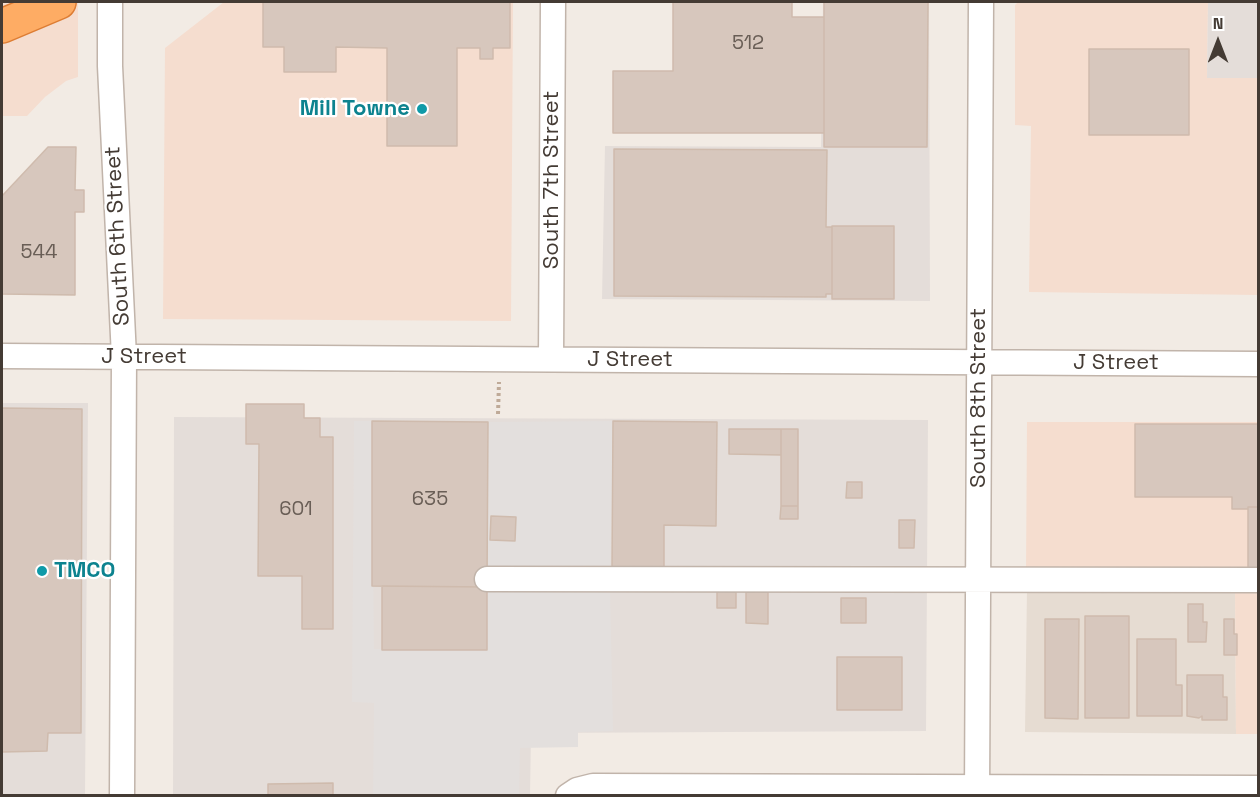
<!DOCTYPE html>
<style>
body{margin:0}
#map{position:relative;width:1260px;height:797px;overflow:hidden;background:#f2ebe4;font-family:"Space Grotesk",sans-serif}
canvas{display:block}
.frame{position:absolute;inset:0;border:3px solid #443b34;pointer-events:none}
.north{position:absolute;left:1188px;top:12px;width:60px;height:60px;-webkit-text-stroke:4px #fff;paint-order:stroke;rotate:0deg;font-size:16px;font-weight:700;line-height:24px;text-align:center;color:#443b34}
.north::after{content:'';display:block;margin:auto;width:21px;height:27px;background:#443b34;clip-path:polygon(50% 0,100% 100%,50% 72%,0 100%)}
</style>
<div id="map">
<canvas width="1260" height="797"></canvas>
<div class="frame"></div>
<div class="north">N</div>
</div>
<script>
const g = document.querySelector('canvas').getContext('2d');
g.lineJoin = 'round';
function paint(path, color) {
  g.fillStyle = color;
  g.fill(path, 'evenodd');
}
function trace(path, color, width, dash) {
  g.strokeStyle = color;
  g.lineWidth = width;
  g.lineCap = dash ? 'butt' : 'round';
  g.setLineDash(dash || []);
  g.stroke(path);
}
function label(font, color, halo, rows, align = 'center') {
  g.font = font + ' "Space Grotesk",sans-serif';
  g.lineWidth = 4.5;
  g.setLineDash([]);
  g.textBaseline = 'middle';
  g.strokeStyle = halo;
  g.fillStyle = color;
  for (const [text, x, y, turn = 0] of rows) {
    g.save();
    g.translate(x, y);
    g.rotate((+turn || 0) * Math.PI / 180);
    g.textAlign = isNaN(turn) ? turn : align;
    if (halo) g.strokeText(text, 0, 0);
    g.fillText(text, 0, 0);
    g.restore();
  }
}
paint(new Path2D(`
 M1027,589H1235L1236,734L1025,732Z`), '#e6dcd2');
paint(new Path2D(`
 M2,2H78V77L66,81L45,97L27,116H2Z
 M224,2H513L511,321L163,319L165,48Z
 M1018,2H1208L1207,78H1258V295L1029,292L1031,126L1015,125V5Z
 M1027,422H1258V573L1026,572Z
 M1235,589H1258V734H1236Z`), '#f5ddcf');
paint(new Path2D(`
 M823,2H929L930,301L602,299L605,146L821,147Z
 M1208,2H1258V78H1207Z
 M2,403H88L85,795L2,796Z
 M174,417L928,420L926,731L531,733L530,795L173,796Z`), '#e4ddd9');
paint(new Path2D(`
 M354,421H372L374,649L487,650L488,422L613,421L610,587L613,731L578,732V747L520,748L519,795H373L374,703L352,702Z`), '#e3dfdd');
const building = new Path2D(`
 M263,2H510V48H493V59H480V48H457V146H387V48L336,47V72H284V47H263Z
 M673,2H792V17H824V133H613V71H673Z
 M824,2H928L927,147H824Z
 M1089,49H1189V135H1089Z
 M48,147H76L75,190H84V212H75V295L2,294V196Z
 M614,149L827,150L826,227H832V294H826V297L614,296Z
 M832,226H894V299H832Z
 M246,404H304V418H320V437H333V629H302V576H258L259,444H246Z
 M2,408L82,409L81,733H48L47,751L2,752Z
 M372,421L488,422L487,587L372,586Z
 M613,421L717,422L716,526L664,525V570H612Z
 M1135,424H1258V507H1248V509H1232V497H1135Z
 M729,429H781V455L729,454Z
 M781,429H798V506H781Z
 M847,482H862V498H846Z
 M781,506H798V519H780Z
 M1248,507H1258V572H1248Z
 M491,516L516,517L515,541L490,540Z
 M899,520H915L914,548H899Z
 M382,586L487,587V650H382Z
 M717,591L736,592V608H717Z
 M746,592H768V624L746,623Z
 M841,598H866V623H841Z
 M1188,604H1203V622H1207L1206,642H1188Z
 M1085,616H1129V718H1085Z
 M1045,619H1079L1078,719L1045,718Z
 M1224,619H1234V634H1237V655H1224Z
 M1137,639H1176V685H1182V716H1137Z
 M837,657H902V710H837Z
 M1187,675H1223V697H1227V720H1202V716L1199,718L1187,716Z
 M333,783V796H268V784Z`);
paint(building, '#d7c7bd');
trace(building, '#cfbbad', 1.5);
const minor = new Path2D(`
 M110,2V66L124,357L122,796
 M2,356L1258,364
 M551,359L553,2
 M487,579L1258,580
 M568,796L577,790L593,786L1258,788
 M977,796L981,2`);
const highway = new Path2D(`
 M2,26L59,2`);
trace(minor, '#c1b4aa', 27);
trace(highway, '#dd7d34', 36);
trace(new Path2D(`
 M498,414L499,382`), '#bfaa98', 4, [3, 3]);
trace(minor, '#fff', 24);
trace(highway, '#feac64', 33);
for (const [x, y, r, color] of [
 [422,109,6,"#0f9aa8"],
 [42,571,6,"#0f9aa8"]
]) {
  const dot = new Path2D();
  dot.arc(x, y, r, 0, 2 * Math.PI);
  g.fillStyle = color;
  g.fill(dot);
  trace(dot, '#fff', 2);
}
label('20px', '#695e56', null, [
 ["512",748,44],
 ["544",39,253],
 ["635",430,500],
 ["601",296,510]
]);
label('bold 22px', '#0d838f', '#fff', [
 ["Mill Towne",410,109],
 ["TMCO",54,571,"left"]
], 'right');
label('22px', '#443b34', '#fff', [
 ["South 7th Street",552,180,-90],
 ["South 6th Street",118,236,-93],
 ["J Street",144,357],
 ["J Street",630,360],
 ["J Street",1116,363],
 ["South 8th Street",979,398,-90]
]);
</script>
